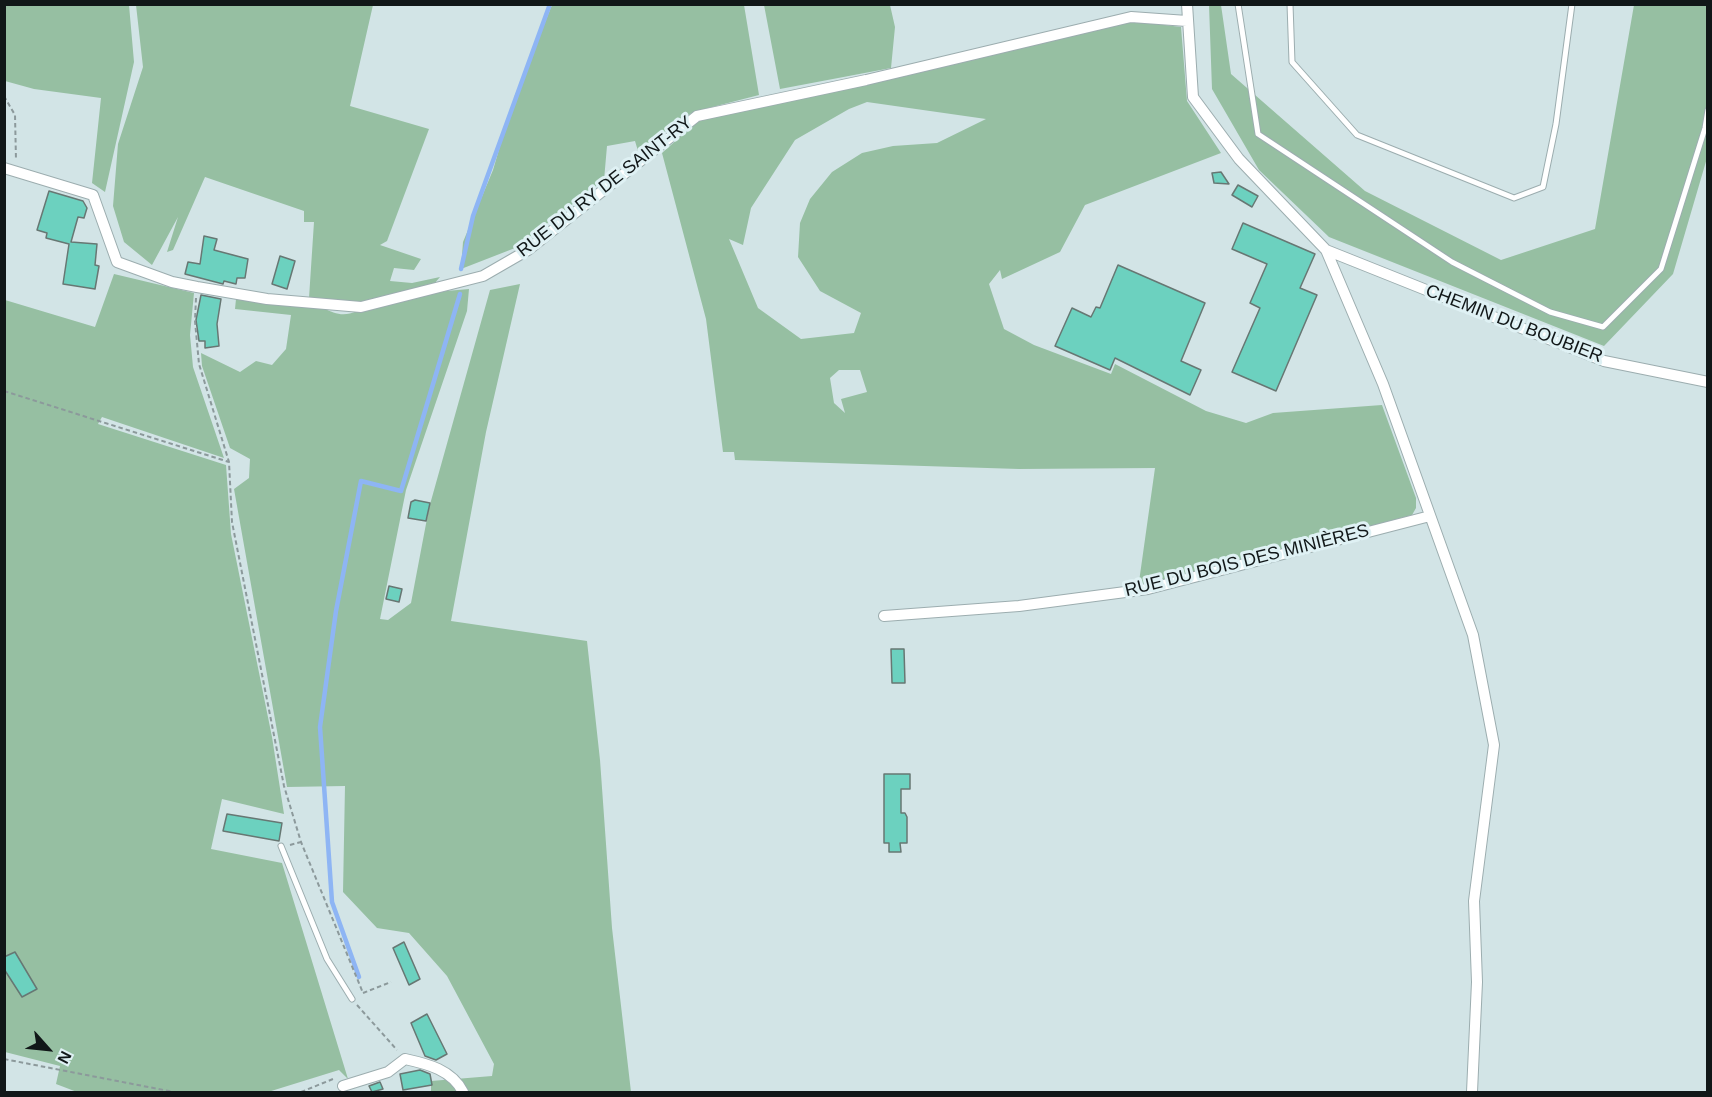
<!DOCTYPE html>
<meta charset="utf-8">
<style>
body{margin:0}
#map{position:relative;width:1712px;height:1097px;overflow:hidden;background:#d2e4e6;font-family:Helvetica,sans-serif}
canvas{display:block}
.frame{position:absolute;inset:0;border:6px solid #111718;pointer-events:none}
.north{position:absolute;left:18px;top:1019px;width:60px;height:60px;-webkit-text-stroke:4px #dff1f4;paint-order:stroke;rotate:117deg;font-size:16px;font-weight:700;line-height:24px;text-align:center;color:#111718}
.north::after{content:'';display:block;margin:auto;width:21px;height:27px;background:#111718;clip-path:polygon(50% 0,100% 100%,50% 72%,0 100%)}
</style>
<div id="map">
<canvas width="1712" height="1097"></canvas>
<div class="frame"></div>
<div class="north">N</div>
</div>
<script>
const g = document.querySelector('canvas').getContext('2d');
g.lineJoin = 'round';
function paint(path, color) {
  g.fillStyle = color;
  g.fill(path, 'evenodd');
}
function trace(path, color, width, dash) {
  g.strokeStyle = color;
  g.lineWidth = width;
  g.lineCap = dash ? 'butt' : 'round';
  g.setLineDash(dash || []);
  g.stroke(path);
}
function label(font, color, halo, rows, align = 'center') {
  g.font = font + ' Helvetica,sans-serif';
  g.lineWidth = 6;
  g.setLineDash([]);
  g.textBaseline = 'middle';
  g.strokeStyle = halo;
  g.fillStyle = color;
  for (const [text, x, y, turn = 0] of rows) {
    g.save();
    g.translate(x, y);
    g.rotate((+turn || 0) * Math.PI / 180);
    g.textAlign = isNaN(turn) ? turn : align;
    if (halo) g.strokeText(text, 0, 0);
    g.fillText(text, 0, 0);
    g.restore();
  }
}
paint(new Path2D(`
 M620,4L744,5L759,95L693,112L638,151L635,141L607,146L604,180L515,248L461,269L463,242L493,170L515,95L552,5Z
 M5,5H129L134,62L105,192L92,183L101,98L34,89L5,81Z
 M136,5H373L350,106L429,129L387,241L380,245L421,259L414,270L394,268L390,281L412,283L440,277L434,284L435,292L469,289L467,311L406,490L380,619L388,620L411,603L429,508L490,290L520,284L486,432L451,621L587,641L600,760L612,928L631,1092H431V1081L492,1076L494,1064L447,976L409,933L377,928L343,892L345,786L287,787L234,489L249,478L250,459L230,448L202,366L201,353L240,372L256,361L272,365L286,349L291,315L235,309L236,299L323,308C335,314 344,317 357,311L309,298L314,222H304V211L205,177L173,250L167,252L178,217L152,265L124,242L113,206L118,144L143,67Z
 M764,5H890L895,27L891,68L780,89Z
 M1209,5H1221L1231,74L1365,191L1501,260L1595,229L1634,5H1707V158L1673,274L1604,346L1329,237L1259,170L1212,89Z
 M1133,21L1181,27L1187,101L1221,153L1085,205L1060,252L1002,279L1000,270L989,284L1004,329L1034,345L1111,374L1115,364L1206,411L1246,423L1273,413L1382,405L1416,498V508L1412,515L1138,589L1155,468L1019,469L735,460L734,452H723L706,319L662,153L699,120ZM867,102L986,119L937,143L893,146L862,153L832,172L810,199L800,223L798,257L820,291L861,313L854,333L801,339L758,308L729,239L743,245L751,208L795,140L849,109ZM839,370H860L867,392L841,399L845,413L834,403L830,378Z
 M114,274L194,293L190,335L193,367L224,458L102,417L98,424L226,465L231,534L272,737L284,814L222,799L211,849L282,863L348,1079L339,1070L268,1092H77L56,1084L60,1066L5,1052V300L95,327Z`), '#96bfa2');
trace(new Path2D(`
 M461,269L473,216L550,4
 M359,977L332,902L320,727L336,611L361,481L401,491L460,294`), '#8eb5f4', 4.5);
const building = new Path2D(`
 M1221,172L1229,184L1214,183L1212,173Z
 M1238,185L1258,196L1252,207L1232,195Z
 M49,191L83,201L87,208L84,218L78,217L71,242L97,244L95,265L99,266L95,289L63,284L69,244L46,238L47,233L37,230Z
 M1243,223L1315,254L1300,288L1317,295L1276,391L1232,372L1260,308L1250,303L1267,264L1232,249Z
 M204,236L217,239L214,250L248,259L245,278H237L236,284L224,281L223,284L185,274L188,262L200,264Z
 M280,256L295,261L287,289L272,284Z
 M1118,265L1205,303L1181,361L1201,370L1190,395L1115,358L1110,370L1055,346L1072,308L1091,317L1096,307L1100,308Z
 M201,295L221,299L217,324L219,346L205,348V341H199L196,320Z
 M415,500L430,503L426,521L408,518L411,502Z
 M389,586L402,589L399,602L386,599Z
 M891,649H904L905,683H892Z
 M884,774H910V789H901V813H905L907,817V843H900L901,852H889V843H884Z
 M227,814L282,823L279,841L223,831Z
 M404,942L420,979L409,985L393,948Z
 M15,952L37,989L22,997L4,969V957Z
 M427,1014L447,1054L436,1060L425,1056L411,1023Z
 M420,1070L430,1074L432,1085L403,1090L400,1074Z
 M380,1082L383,1089L372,1092L369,1086Z`);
paint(building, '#6cd1bf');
trace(building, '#677773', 1.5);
const service = new Path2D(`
 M1238,4L1258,134L1452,262L1550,312L1603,327L1661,269L1705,128L1708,110
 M1290,4L1292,62L1357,135L1514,198L1543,187L1556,124L1572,4
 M281,846L327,959L352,999`);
const minor = new Path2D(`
 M1187,4L1193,97L1239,159L1326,250L1383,384L1473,635L1494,745L1474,901L1477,982L1472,1092
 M4,168L93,195L117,262L172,282L197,287L267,299L361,307L483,276L528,250L697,116L866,80L1131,17L1187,21
 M1326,250L1604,361L1708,382
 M884,616L1019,606L1148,589L1430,516
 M343,1086L388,1072L405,1059C428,1064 452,1070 463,1092`);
trace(service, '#9cadaf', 7);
trace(minor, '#9cadaf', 12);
trace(new Path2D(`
 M4,96L15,115L16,160
 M196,298L195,321L199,364L229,462L232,522L284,786L301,842L363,993
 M4,391L229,462
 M290,845L301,842
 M363,993L391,982
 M357,1005L397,1050
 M4,1059L174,1092
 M301,1092L333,1079`), '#8c999b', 2, [4.5, 3]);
trace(service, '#fff', 5);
trace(minor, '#fff', 10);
label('18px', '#111718', '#dff1f4', [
 ["RUE DU RY DE SAINT-RY",605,187,-38],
 ["CHEMIN DU BOUBIER",1514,324,21],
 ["RUE DU BOIS DES MINIÈRES",1247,561,-14]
]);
</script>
